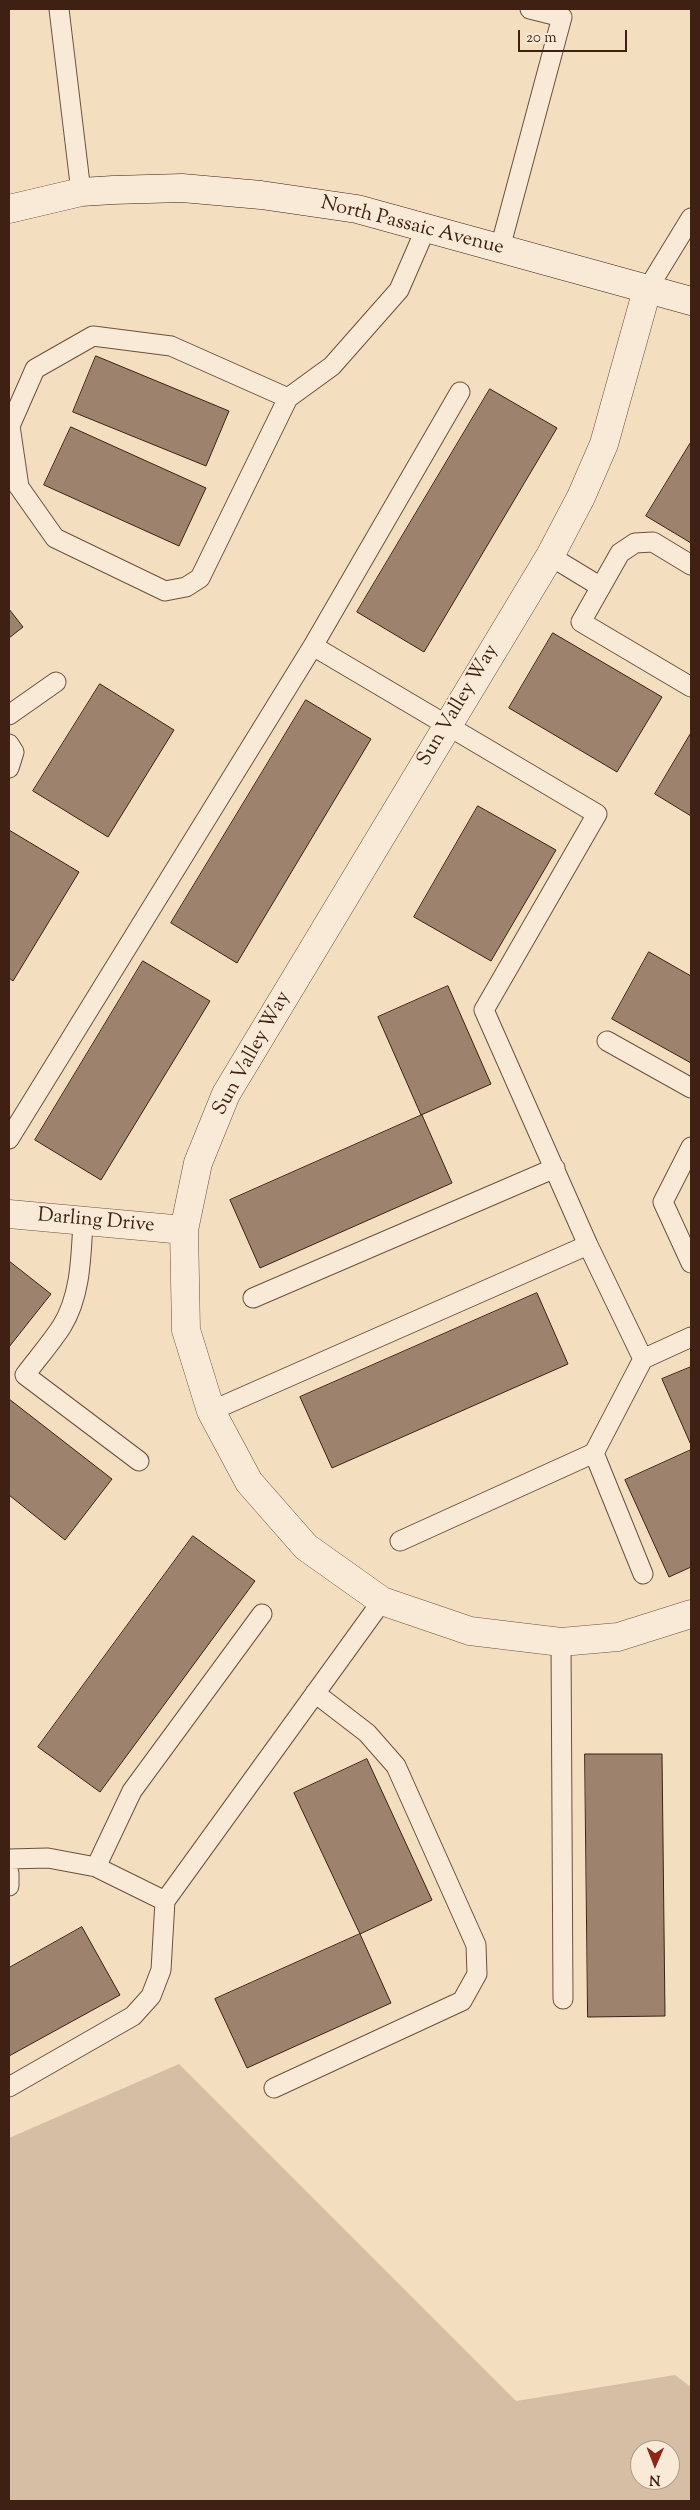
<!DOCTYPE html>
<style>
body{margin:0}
#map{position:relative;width:700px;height:2510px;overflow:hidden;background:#f4dec0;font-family:"Sorts Mill Goudy",serif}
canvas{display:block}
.frame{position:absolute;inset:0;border:10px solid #3e2113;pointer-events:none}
.north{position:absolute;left:630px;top:2440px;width:50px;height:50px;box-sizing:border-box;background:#f8ead6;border:1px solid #ae9a88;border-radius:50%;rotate:181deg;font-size:14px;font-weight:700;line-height:20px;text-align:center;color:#3e2113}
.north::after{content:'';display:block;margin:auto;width:18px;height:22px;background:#8f2418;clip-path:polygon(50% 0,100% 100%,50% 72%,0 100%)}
.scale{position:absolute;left:518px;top:30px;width:109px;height:22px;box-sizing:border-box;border:2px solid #3e2113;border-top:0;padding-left:6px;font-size:15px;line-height:18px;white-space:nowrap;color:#3e2113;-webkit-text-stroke:4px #f8ead6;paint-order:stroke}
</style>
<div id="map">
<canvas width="700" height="2510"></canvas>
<div class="frame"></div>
<div class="north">N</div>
<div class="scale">20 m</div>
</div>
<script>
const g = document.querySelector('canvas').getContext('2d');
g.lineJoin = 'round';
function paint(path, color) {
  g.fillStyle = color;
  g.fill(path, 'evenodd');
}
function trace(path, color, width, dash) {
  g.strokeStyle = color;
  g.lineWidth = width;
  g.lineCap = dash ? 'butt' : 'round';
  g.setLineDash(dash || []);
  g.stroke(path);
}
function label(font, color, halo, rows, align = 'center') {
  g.font = font + ' "Sorts Mill Goudy",serif';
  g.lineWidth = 4;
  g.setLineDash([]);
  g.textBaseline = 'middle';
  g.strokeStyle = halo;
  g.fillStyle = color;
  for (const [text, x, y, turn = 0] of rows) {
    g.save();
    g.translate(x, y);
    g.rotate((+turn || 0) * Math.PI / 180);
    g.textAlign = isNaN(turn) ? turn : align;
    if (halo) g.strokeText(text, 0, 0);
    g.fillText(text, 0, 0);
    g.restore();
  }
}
paint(new Path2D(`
 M179,2064L516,2401L675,2375L691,2387V2501H9V2138ZM640,2450H670V2480H640Z`), '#d5bea3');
const building = new Path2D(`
 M96,356L229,411L206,466L73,412Z
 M490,389L557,428L424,652L357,612Z
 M71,427L206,488L179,546L44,485Z
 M691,442V543L646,516Z
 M9,609L23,627L9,638Z
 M553,633L662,697L617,772L509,708Z
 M100,684L174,730L108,837L33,791Z
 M306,700L371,739L237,963L171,923Z
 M691,733V816L655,794Z
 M478,806L556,850L491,961L414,917Z
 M9,830L79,872L13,981L9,978Z
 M649,952L691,976V1063L612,1019Z
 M143,961L210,1001L101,1180L35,1140Z
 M448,986L491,1084L421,1115L378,1017Z
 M422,1115L452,1183L260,1268L230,1200Z
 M9,1261L51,1294L9,1347Z
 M537,1293L568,1364L332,1468L300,1397Z
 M691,1367V1445L662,1379Z
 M9,1399L112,1479L65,1540L9,1495Z
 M691,1450V1567L669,1577L625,1480Z
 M193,1536L255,1581L100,1792L38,1747Z
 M585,1754H662L665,2016L588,2017Z
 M367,1759L432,1900L360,1934L294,1793Z
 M82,1927L120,1995L9,2056V1968Z
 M360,1934L391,2003L247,2068L215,1999Z`);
paint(building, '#9d836d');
trace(building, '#3e2113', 1);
const service = new Path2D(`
 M59,9L81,192
 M500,248L562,17L530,9
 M647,290L691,218
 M288,398L200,578L186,587L165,591L55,538L19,487L10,426L35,369L93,336L171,346L288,398L332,366L399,290L426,228
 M550,556L601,587
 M691,565L653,542L635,543L620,553L581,622L691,687
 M313,646L597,814L484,1010L588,1245L643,1359L691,1337
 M9,715L56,682
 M9,744L14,752L9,768
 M607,1041L691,1088
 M9,1139L313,646L460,392
 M691,1147L663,1202L691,1263
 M83,1221C81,1256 81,1295 62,1326C51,1343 37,1359 25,1375L139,1461
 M253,1298L555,1168
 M211,1411L588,1245
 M594,1453L643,1574
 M400,1541L594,1453L643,1359
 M561,1642L563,1999
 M9,1859L48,1858L96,1867L165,1901L161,1970L151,1996L133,2016L9,2087
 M96,1867L132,1791L262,1614
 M9,1873V1886
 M165,1901L382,1601
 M274,2088L462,2001L477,1974L476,1945L396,1766L367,1733L315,1693`);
const minor = new Path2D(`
 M647,290L604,444L581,497L550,556L226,1094L198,1163L184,1230L186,1330L211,1411L249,1482L306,1547L382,1601L470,1631L561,1642L618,1637L691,1614
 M9,1214L184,1230`);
const secondary = new Path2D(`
 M9,209L81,192L113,190L182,188L261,195L357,209L691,301`);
trace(service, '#6c503e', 21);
trace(minor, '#6c503e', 29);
trace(secondary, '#3e2113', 29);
trace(service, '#f8ead6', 19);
trace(minor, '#f8ead6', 28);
trace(secondary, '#f8ead6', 28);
label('20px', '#3e2113', '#f8ead6', [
 ["North Passaic Avenue",412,227,14],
 ["Sun Valley Way",459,706,-59],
 ["Sun Valley Way",253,1054,-61],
 ["Darling Drive",96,1222,5]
]);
</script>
